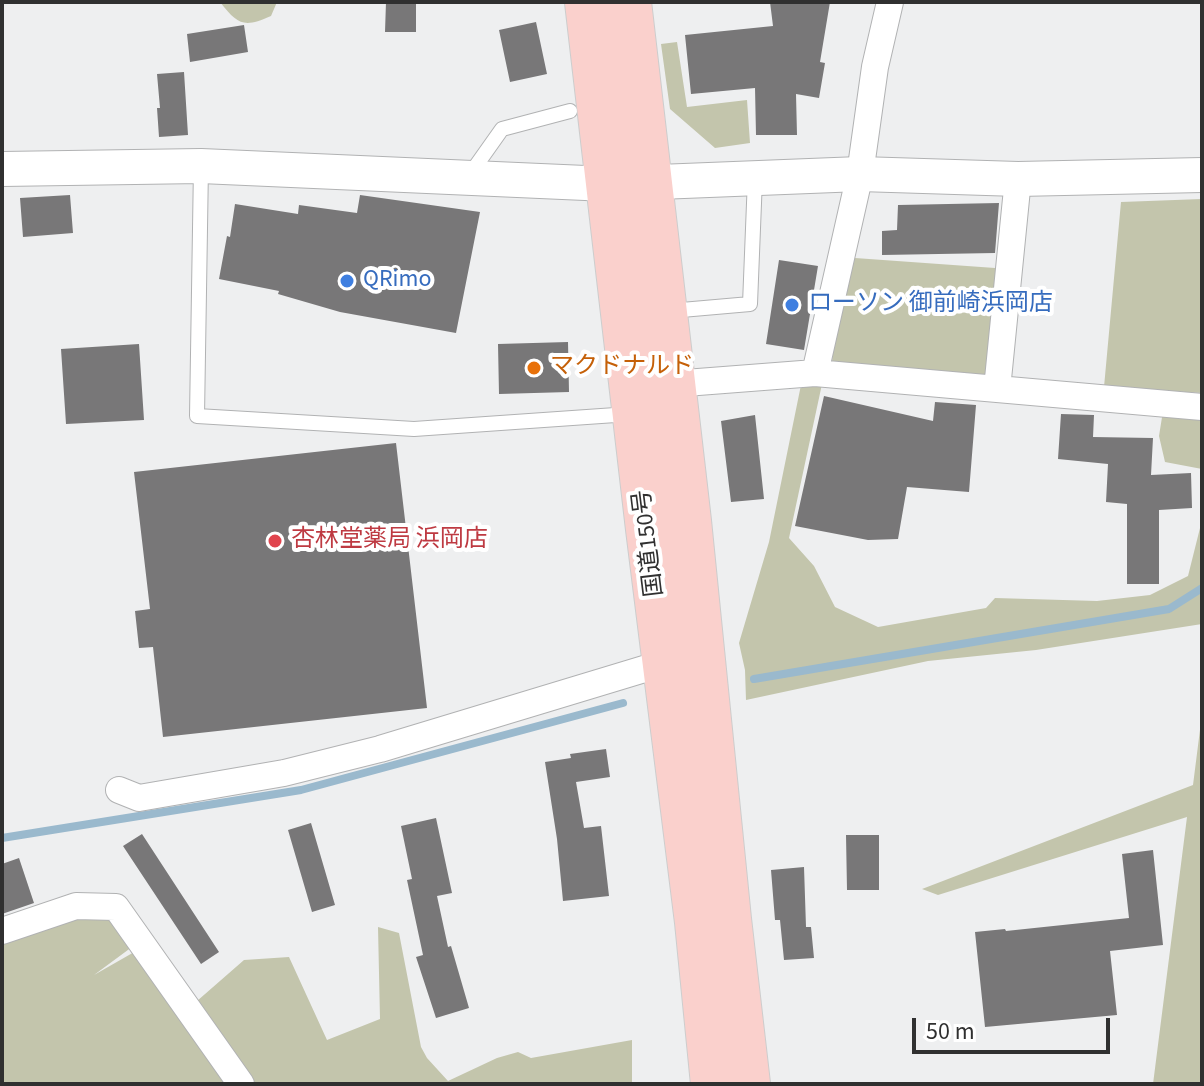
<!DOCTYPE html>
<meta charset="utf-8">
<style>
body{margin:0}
#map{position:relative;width:1204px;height:1086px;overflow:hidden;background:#eeeff0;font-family:"Source Sans 3",sans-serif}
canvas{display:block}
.frame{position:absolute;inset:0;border:4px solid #303030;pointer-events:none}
.scale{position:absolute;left:912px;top:1018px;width:198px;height:36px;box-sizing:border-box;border:4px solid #303030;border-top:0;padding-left:10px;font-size:24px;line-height:28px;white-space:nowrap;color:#303030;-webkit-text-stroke:6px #fff;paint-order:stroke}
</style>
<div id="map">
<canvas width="1204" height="1086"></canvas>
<div class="frame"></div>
<div class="scale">50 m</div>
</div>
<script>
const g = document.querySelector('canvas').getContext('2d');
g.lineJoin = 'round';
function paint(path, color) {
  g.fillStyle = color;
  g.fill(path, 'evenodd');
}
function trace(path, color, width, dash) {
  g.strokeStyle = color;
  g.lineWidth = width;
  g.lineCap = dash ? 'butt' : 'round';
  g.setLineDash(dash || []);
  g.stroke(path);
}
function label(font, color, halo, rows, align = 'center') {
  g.font = font + ' "Source Sans 3","Noto Sans JP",sans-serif';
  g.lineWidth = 8;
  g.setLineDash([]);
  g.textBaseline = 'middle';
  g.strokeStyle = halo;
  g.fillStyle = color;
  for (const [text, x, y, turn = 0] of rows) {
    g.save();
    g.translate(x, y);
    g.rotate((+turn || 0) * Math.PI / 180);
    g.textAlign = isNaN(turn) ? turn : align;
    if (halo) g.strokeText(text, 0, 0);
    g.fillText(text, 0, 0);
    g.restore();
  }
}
paint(new Path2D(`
 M220,2H277L271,16C244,28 238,25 220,2Z
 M677,42L687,107L747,100L750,143L715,148L670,109L661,44Z
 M1202,199V393L1104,387L1121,202Z
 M841,257L1009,269L989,388L831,374Z
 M802,380L822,384L789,538L814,566L835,607L878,627L986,608L995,598L1097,601L1150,595L1188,576L1202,520V624L1036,650L928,661L746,700L745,670L739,643L769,542Z
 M1163,411L1202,415V469L1165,462L1159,436Z
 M1202,714V1084H1153L1187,817L938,895L922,889L1193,785Z
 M110,911L136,944L94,975L136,951L189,1008L244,960L289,957L327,1040L380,1019L378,927L399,933L421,1047L427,1058L448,1081L497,1058L518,1052L531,1058L632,1040V1084H2V935Z`), '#c3c5ac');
trace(new Path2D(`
 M754,679L1169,609L1202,588
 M2,838L301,790L623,703`), '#9ab9cd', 8);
paint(new Path2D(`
 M386,2H416V32H385Z
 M770,2H830L820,62L825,63L819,98L796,94L797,135H756L755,88L691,94L685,35L773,26Z
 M536,22L547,74L510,82L499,30Z
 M244,25L248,52L190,62L187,34Z
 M184,72L188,135L159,137L157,108H160L157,74Z
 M70,195L73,233L23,237L20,198Z
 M360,195L480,212L456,333L340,312L278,294L279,291L219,279L227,236L230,237L235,204L298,214L299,205L357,213Z
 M999,203L995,253L882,255V231L897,230L898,205Z
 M779,260L818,266L804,350L766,344Z
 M568,342L569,392L499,394L498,344Z
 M139,344L144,420L66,424L61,349Z
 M824,396L933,421L935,402L976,405L969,492L907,487L898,539L868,540L795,526Z
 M1061,414L1094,415L1093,437L1153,438L1151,475L1191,473L1192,508L1159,510V584H1127V504L1106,502L1108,464L1058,459Z
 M755,415L764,499L731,502L721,421Z
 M396,443L427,708L163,737L153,647L139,648L135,611L150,609L134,472Z
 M606,749L610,777L576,782L584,828L601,826L609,896L563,901L557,839L545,762L571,758L570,754Z
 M436,818L452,893L437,896L448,947L451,946L469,1008L436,1018L416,957L423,955L407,880L412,879L401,826Z
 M311,823L335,905L312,912L288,830Z
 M142,834L219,952L201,964L123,846Z
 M846,835H879V890H847Z
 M1153,850L1163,945L1110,951L1117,1015L985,1027L975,932L1005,929L1006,931L1129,918L1122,854Z
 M19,858L34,903L2,914V864Z
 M804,867L806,927H811L814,958L784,960L780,920H775L771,870Z`), '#787778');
const service = new Path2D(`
 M201,166L197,416L414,429L630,414
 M468,177L502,129L570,111
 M670,311L750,304L755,178`);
const minor = new Path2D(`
 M815,373L860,174L875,67L890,2
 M672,384L815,373L1202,407
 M997,389L1018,179
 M119,790L139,798L284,773L380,749L664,663
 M2,931L76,906L116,907L241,1084`);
const tertiary = new Path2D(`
 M2,169L201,166L608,184L860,174L1018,179L1202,175`);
const trunk = new Path2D(`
 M587,2L648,529L697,922L713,1084
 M629,2L689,521L729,919L748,1084`);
trace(service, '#b1b2b3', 16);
trace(minor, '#b1b2b3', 28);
trace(tertiary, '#b1b2b3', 36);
trace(trunk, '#cdcdcd', 46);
trace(service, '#fff', 14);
trace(minor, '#fff', 26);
trace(tertiary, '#fff', 34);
trace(trunk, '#fad0cc', 44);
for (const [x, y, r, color] of [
 [347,281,8,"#3f7fe0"],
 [792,305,8,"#3f7fe0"],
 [534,368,8,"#e8710a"],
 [275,541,8,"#e0444e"]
]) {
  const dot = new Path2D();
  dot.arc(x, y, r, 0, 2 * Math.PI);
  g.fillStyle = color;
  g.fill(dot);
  trace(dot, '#fff', 3);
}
label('24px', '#366cbe', '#fff', [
 ["QRimo",363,281],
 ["ローソン 御前崎浜岡店",808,305]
], 'left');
label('24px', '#c56008', '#fff', [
 ["マクドナルド",550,368]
], 'left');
label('24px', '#be3a42', '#fff', [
 ["杏林堂薬局 浜岡店",291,541]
], 'left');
label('24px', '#303030', '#fff', [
 ["国道150号",650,543,-97]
]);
</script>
